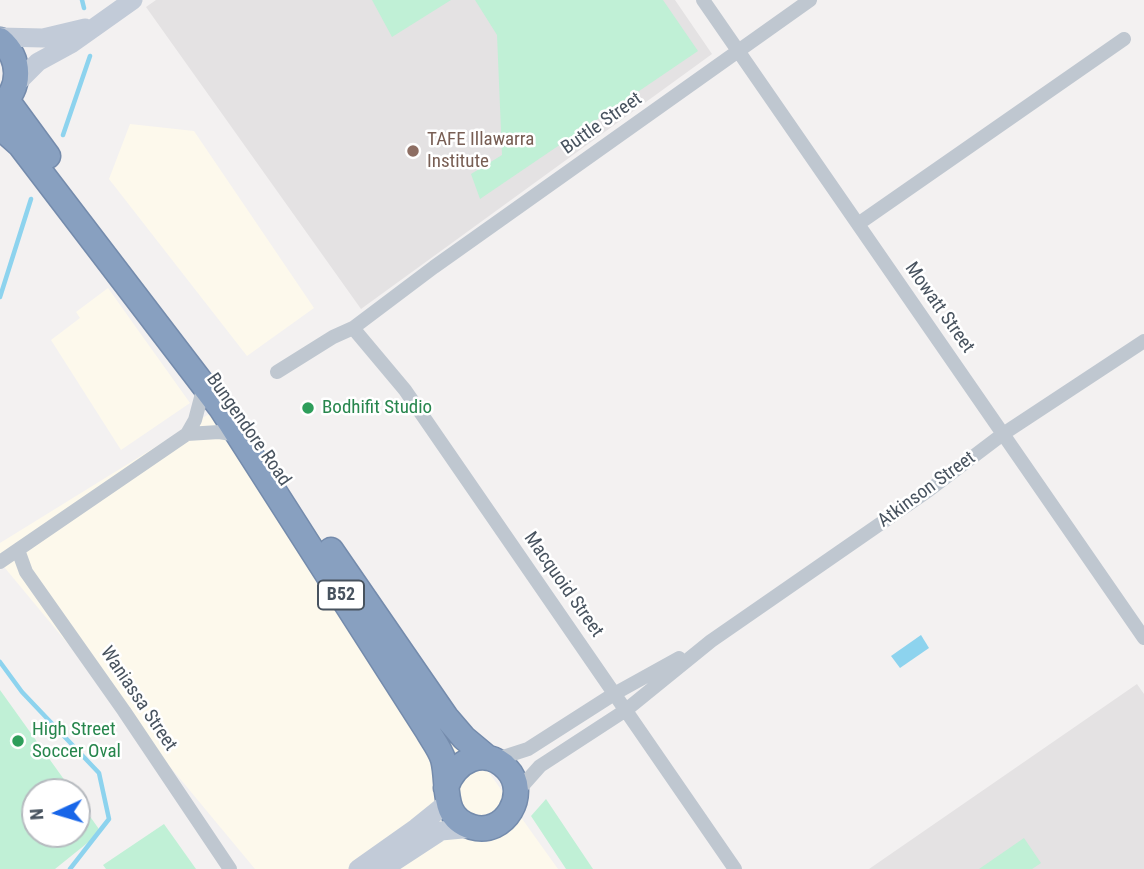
<!DOCTYPE html>
<style>
body{margin:0}
#map{position:relative;width:1144px;height:869px;overflow:hidden;background:#f3f1f1;font-family:"Roboto Condensed",sans-serif}
canvas{display:block}
.north{position:absolute;left:21px;top:778px;width:70px;height:70px;box-sizing:border-box;background:#fff;border:2px solid #b6babf;border-radius:50%;rotate:266deg;font-size:19px;font-weight:700;line-height:28px;text-align:center;color:#48535f}
.north::after{content:'';display:block;margin:auto;width:24px;height:32px;background:#1765e8;clip-path:polygon(50% 0,100% 100%,50% 72%,0 100%)}
</style>
<div id="map">
<canvas width="1144" height="869"></canvas>
<div class="north">N</div>
</div>
<script>
const g = document.querySelector('canvas').getContext('2d');
g.lineJoin = 'round';
function paint(path, color) {
  g.fillStyle = color;
  g.fill(path, 'evenodd');
}
function trace(path, color, width, dash) {
  g.strokeStyle = color;
  g.lineWidth = width;
  g.lineCap = dash ? 'butt' : 'round';
  g.setLineDash(dash || []);
  g.stroke(path);
}
function label(font, color, halo, rows, align = 'center') {
  g.font = font + ' "Roboto Condensed",sans-serif';
  g.lineWidth = 5;
  g.setLineDash([]);
  g.textBaseline = 'middle';
  g.strokeStyle = halo;
  g.fillStyle = color;
  for (const [text, x, y, turn = 0] of rows) {
    g.save();
    g.translate(x, y);
    g.rotate((+turn || 0) * Math.PI / 180);
    g.textAlign = isNaN(turn) ? turn : align;
    if (halo) g.strokeText(text, 0, 0);
    g.fillText(text, 0, 0);
    g.restore();
  }
}
paint(new Path2D(`
 M130,124L194,131L314,308L247,356L109,179Z
 M108,288L190,403L121,450L51,340L80,318L76,312Z
 M225,404L558,869H255L0,562V543Z`), '#fdf9ec');
paint(new Path2D(`
 M156,0H675L712,54L361,309L146,7Z
 M1137,684L1144,694V869H869Z`), '#e4e2e3');
paint(new Path2D(`
 M372,0H451L392,37Z
 M475,0H663L698,51L480,199L471,174L502,155L497,35Z
 M0,690L73,792H35V834H77V798L101,832L55,869H0Z
 M546,799L593,869H566L531,816Z
 M164,824L196,869H106L103,865Z
 M1024,838L1041,863L1032,869H979Z`), '#c0f0d6');
paint(new Path2D(`
 M921,635L929,648L900,668L891,656Z`), '#8dd3ee');
trace(new Path2D(`
 M82,0L84,8
 M63,135L90,56
 M0,297L31,199
 M0,662L22,692L99,773L109,819L70,869`), '#8dd3ee', 4.5);
const highway = new Path2D(`
 M0,40C21,58 22,88 0,106
 M7,100L48,156
 M0,127L20,145L221,408L427,730C432,739 440,749 443,759C450,784 439,817 472,827C505,837 530,793 507,769C485,745 454,761 446,788
 M331,550L446,717L464,738L488,758`);
trace(highway, '#748bac', 27);
trace(new Path2D(`
 M703,0L1144,638
 M858,224L1124,39
 M353,328L405,390L735,869
 M277,372L333,337L353,328L434,267L810,0
 M187,434L219,432L238,435
 M18,550L26,572L124,711L230,869
 M0,562L187,434L195,420L204,386
 M494,760L528,749L614,694L679,658
 M516,793L540,766L626,710L711,641L929,490L1003,434L1144,341`), '#bfc7d0', 14);
trace(new Path2D(`
 M0,37L43,38L85,28
 M16,84L38,62L71,44L133,0
 M358,869L416,828L447,803
 M383,869L441,831L473,828`), '#c2cbd8', 19);
trace(highway, '#88a0c0', 24);
for (const [x, y, r, color] of [
 [413,151,7,"#8d6e63"],
 [308,408,7,"#2e9e5b"],
 [18,741,7,"#2e9e5b"]
]) {
  const dot = new Path2D();
  dot.arc(x, y, r, 0, 2 * Math.PI);
  g.fillStyle = color;
  g.fill(dot);
  trace(dot, '#fff', 2.5);
}
for (const [x, y, w] of [
 [341,595,46]
]) {
  const box = new Path2D();
  box.roundRect(x - w / 2, y - 14.5, w, 29, 5);
  g.fillStyle = '#fff';
  g.fill(box);
  trace(box, '#48535f', 2);
}
label('bold 18px', '#48535f', null, [
 ["B52",341,595]
]);
label('19px', '#48535f', '#fff', [
 ["Buttle Street",602,124,-35],
 ["Mowatt Street",939,308,55],
 ["Bungendore Road",248,430,55],
 ["Atkinson Street",927,490,-36],
 ["Macquoid Street",563,585,55],
 ["Waniassa Street",138,699,56]
]);
label('19px', '#785e54', '#fff', [
 ["TAFE Illawarra",427,140],
 ["Institute",427,162]
], 'left');
label('19px', '#27864d', '#fff', [
 ["Bodhifit Studio",322,408],
 ["High Street",32,730],
 ["Soccer Oval",32,752]
], 'left');
</script>
